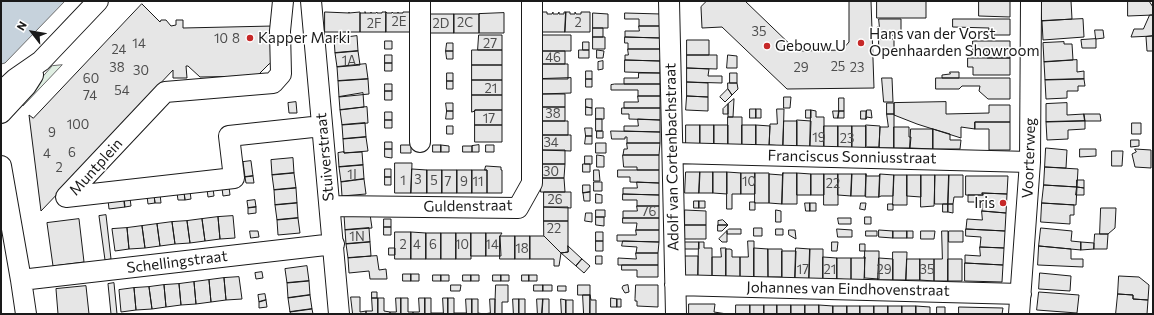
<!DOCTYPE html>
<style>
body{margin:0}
#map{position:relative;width:1154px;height:315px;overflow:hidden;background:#fff;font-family:Commissioner,sans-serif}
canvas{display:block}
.frame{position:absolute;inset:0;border:2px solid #1a1a1a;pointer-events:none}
.north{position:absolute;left:12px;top:12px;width:40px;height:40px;-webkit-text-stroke:3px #fff;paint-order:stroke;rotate:301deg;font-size:11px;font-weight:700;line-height:16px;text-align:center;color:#1a1a1a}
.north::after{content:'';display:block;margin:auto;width:14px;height:18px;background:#1a1a1a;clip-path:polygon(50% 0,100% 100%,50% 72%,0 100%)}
</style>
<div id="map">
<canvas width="1154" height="315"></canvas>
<div class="frame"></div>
<div class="north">N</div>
</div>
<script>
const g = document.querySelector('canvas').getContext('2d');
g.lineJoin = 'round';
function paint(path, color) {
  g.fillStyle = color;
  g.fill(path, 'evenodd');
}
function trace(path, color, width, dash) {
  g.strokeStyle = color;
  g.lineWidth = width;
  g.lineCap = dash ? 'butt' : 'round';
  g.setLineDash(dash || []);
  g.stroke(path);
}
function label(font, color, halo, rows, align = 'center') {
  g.font = font + ' Commissioner,sans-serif';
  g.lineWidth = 3;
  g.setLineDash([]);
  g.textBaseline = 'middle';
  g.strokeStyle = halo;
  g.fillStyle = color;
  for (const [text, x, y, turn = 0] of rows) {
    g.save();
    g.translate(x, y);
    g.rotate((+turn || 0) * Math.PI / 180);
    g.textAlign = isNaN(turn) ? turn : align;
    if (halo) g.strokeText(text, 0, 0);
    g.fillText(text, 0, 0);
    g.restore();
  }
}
const green = new Path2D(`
 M62,65L23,106L20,103L52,66Z`);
paint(green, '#e0efe3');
trace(green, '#6a6a6a', 1);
const water = new Path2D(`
 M1,1H65L5,63L1,64Z`);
paint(water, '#c6d2dc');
trace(water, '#6a6a6a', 1);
const building = new Path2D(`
 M707,1H745L797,51L842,50L849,42V1H871L874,88L787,89L722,27L702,28L701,7Z
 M877,1H926V18H877Z
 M979,1H1010V17L979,16Z
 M1041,1H1071L1072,19L1042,21Z
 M1128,1H1149L1153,7V15L1128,16Z
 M142,4L160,22L161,20H166L171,26L176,25V20H183V28L273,26L271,63L269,64L257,76L200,77L188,66H186L187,78H173V70L82,166L83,167L41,211L29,115L33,118Z
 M325,12L349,13V12V13L360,12V32H325Z
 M365,12V13H371V12V13H376L377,12V13H382V12H386V32H360V13H365Z
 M386,12L387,13H392V12L393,13H398V12V13H403V12H411V32H386Z
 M540,12H547V14H552L553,12V14H558L559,12V14H564V12H566L565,32H540Z
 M566,12H570V14H575V12L576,14H581V12H590V32H565Z
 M504,13V33H479V14Z
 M593,13L608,14V28H593Z
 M625,13L661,14V26H639V19H625Z
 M429,14H454V33H429Z
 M454,14H479V33H454Z
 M1150,15H1153V36L1131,37L1134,29H1143Z
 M879,19H901V35L877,36V27H879Z
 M953,19H1010V35H988L989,28L953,27Z
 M1083,19L1084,37L1043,40L1042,21Z
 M639,26H661V38L625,37V31H639Z
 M593,28H603V37H593Z
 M1095,30H1103L1104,38L1096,39Z
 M479,35H502V50H478Z
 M541,35H571V51H541Z
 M357,36L358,51L335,53L334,39Z
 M1153,36V51H1147L1146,37Z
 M593,37H605V49H593Z
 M625,37L661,38V49H628V43H625Z
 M879,39H894V50H879Z
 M1096,39V48H1082L1081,40Z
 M687,40H709V55H687Z
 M385,41H392V49H385Z
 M973,41H1010V58H987V50H973Z
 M583,42H589V50H583Z
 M1064,42V44H1072L1073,60L1044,62L1043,43Z
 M447,43H453V51H446Z
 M628,49H661L660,61L625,60V55H628Z
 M472,50H502V65H472Z
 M579,50H589V58H579Z
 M597,50L604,51L603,58H597Z
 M358,51L360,65L337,67L335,53Z
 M446,51H453V59H447Z
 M541,51H565V64H541Z
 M385,55H392V63H385Z
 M687,55H717V69L687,68Z
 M728,55L737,56V68H727Z
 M968,58H1010V75H973V67H968Z
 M625,60L660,61V73L625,72Z
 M1077,60V72L1084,71V79L1045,80L1044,62Z
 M603,61V69L598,70V62Z
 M385,63H392V71H385Z
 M366,64L368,79L338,81L337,67Z
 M541,64H568V79H541Z
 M472,65H502V80H472Z
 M687,68L709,69L708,76H722V83L687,82Z
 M586,71H592V79H586Z
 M950,72H959V78H942V75L950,74Z
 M447,73H453V81H447Z
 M639,73H660V84H624V78H638Z
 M730,73H737V83H730Z
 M571,78V93L541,94V79Z
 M882,78H892L893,102H884Z
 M936,78H1010V99H988L979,91L980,86H962L959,89H936Z
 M368,79L369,94L339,97L338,81Z
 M586,79H592V87H586Z
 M1084,79L1085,86H1078V91H1067V98L1046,99L1045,80Z
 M472,80H502V95H472Z
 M447,81H453V89H447Z
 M687,82L708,83V97L687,96Z
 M728,83H737L738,89L732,95L728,89Z
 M385,84H392V91H385Z
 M615,84H660V96H638V90H611V85Z
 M728,89L732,95L725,102L720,97Z
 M385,91H392V100H385Z
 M363,93L364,107L340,110L339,97Z
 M541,94H565V107H541Z
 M472,95H502V110H475V111L472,112Z
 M638,96H660V108H624V102H638Z
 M687,96L708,97V111L686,110Z
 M784,97H791L790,108H784Z
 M839,98H844V111H839Z
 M586,99H592V108L586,107Z
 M734,99L733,117H728V104Z
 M296,102L297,113H289L288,103Z
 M946,102V114L989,113V105H1010V122H975V129L961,127V138L917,124L894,115V103Z
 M446,103H453V111H447Z
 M887,103H894V114H887Z
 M1067,103V115L1084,114L1085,121L1046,122V104Z
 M728,104V114H723V109Z
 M367,107L368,123L342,125L340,110Z
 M541,107H565V121H541Z
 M586,107L592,108V115H586Z
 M596,108H604V119H596Z
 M622,108H660V120L629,119V114H622Z
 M750,109H756V118H750Z
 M756,109H761V118H756Z
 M777,109H784L783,146L770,145L769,147L770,124H777Z
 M475,110H502V125H475Z
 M806,110H811V118H806Z
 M811,110L816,111V117H824V147H810Z
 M867,110H871L872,118L867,117L866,119Z
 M447,111H453V119H446Z
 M833,111H839L838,118H834Z
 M839,111H844V118H838Z
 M861,111H866V119H861Z
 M385,112H392V120H385Z
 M887,114H894V148H880L879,147L880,127H888Z
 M1084,114H1100L1101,121H1085Z
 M728,117H742V146H728Z
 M596,119H602V131H596Z
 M638,119L660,120V132L624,131V126H638Z
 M385,120H392V128H385Z
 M797,120L811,121L810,147H797Z
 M541,121H568V135H541Z
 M784,121H797V147H783Z
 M1085,121V129L1068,130V139L1047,140L1046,122Z
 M975,122H1010V150H989V129H975Z
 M365,123L366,137L343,139L342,125Z
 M1132,123H1141V134H1132Z
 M475,125H502V142H475Z
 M686,125H700V146H686Z
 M700,125H714V146H700Z
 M714,125H728V146H714Z
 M742,125H756V146H742Z
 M756,125L770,126L769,147L756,146Z
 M866,125L880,126L879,147H867V148H866Z
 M447,126H453V134H447Z
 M824,126H838V148L824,147Z
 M838,126H852V148H838Z
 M852,126H866V148H852Z
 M894,127H909V137H911L910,148H894Z
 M585,128H592V136H586Z
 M911,129H933V149L910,148Z
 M933,129L950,134V140H961L960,149H933Z
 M597,131H603V138H597Z
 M611,131L660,132V143H627V137H625V139H612Z
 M541,135H571V151L541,150Z
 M586,136H592V144H585Z
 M366,137L368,151L344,153L343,139Z
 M1131,140H1139V146L1131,147Z
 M385,142H392V149H385Z
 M596,143H606V153H596Z
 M627,143H660L659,155H623L624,149H627Z
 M401,145H411V153H401Z
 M433,145H441V152H433Z
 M441,145L449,146V152H441Z
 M479,145V152H472V146Z
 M486,145H494V152H486Z
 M463,146H472V152H463Z
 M1046,148L1067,150L1066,168L1045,167Z
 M385,149H392V158L385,157Z
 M1080,149H1096V156L1080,157Z
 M1135,149L1151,150V168L1135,167L1132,154L1136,152Z
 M541,150H565V164H541Z
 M1112,151H1123L1122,166H1112Z
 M344,152V153L362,152L363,165L339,167L338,153Z
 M597,155L604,156V167H597Z
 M623,155H659V170H637V167H624Z
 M585,156H592V164H585Z
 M293,158L294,173L272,175L271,160Z
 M251,161L253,176L245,177L243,162Z
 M395,163H412L411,193H395Z
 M541,164H565L564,178H541Z
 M583,164H590V172H583Z
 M363,165L364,179L341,182L339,167Z
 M486,166L501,167V170H502V193H487V170H485Z
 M1045,167L1078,169L1077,187L1044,185Z
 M385,169H391V177H385Z
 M412,169L427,170V193H411Z
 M427,170H442V193H427Z
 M442,170H457V193H442Z
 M457,170H472V193H457Z
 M472,170H487V193H472Z
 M594,170H599L600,181H594Z
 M618,170H659V183L630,182V177H618Z
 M686,172H700L699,193H685Z
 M700,172H713V193H699Z
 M713,172H727V194L713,193Z
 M727,172L741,173V194H732V209H727Z
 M294,173L296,188L274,190L272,175Z
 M741,173H755V194H741Z
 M755,173H769V203H755Z
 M783,173L782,204L769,203V174L782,175Z
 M783,173H797V204H782Z
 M797,173L811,174V195H797Z
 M811,174H824V195H811Z
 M824,174H838V205H824Z
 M838,174H852L851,196L838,195Z
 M852,174H866L865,196H851Z
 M866,174V176H879L880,174L879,197H866Z
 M880,174L894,175L893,196H881L879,197Z
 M894,175H907V205H893Z
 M907,175H921V197L907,196Z
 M921,175H935L934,206L921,207Z
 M935,175H949L948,204H935Z
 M949,175H963V197H954L953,204H948Z
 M253,176L254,183H246L245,177Z
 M966,176H1008L1007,194L982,193L983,195H966Z
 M385,177H391V185H385Z
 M541,178H564L565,192H541Z
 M364,179L366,194L342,196L341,182Z
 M1077,180H1084V188L1077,187Z
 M594,182H602V191H594Z
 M637,182L659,183V195L623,194V188H637Z
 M583,185H590V192L583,193Z
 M1044,185L1077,187L1076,205L1042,203Z
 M229,187L230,195L223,196L222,188Z
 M1077,187L1084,188V195H1076Z
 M213,188L214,196L208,197L207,189Z
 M296,188L297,203L275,205L274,190Z
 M190,191L191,199L185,200L184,192Z
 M184,192L185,200H178L177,193Z
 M544,192H571V208L544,207Z
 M590,192V201H584L583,193Z
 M982,193L1007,194L1006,213L982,211V202H968V195H983Z
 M160,194L161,203H155L154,195Z
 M596,194L602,195V203H596Z
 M623,194L659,195V206H637V200H623Z
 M154,195L155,203L148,204L147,196Z
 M124,198H130L131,206L125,207Z
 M124,198L125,207L109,209L108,200Z
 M255,200L256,207L248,208L247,201Z
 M694,201H699V208H694Z
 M699,201H705V208H699Z
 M750,202H755V210H750Z
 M297,203L298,218L277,220L275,205Z
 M805,203H810V211H806Z
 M810,203H816V211H810Z
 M861,203H866L865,210L860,209Z
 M1042,203L1074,205V215H1070V224L1041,222Z
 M888,204H893V210H888Z
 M943,204H948V212H943Z
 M948,204H953V213L948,212Z
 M637,206H659V218H623V211H637Z
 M256,207V213L248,214V208Z
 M544,207H568V221H544Z
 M1101,208H1116L1115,228L1108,234H1100Z
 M596,210H605V217H596Z
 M685,210L706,211V225H685Z
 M776,210L781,211V222H776Z
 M982,211L1006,213L1005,231L966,229L967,219L982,220Z
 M586,213H592V222L585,221Z
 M370,214L372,228L345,230L344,215Z
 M106,215L111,259L105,260L99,216Z
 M233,216L235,238L220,239L218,217Z
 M218,217L220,239L205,241L202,219Z
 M596,217H604V226L596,225Z
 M865,217H871V224H865Z
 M298,218L300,233L278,235L277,220Z
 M623,218H659V230H636L637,223H623Z
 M838,218H851V224H839Z
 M79,219L84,262L53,266L47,223Z
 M202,219L205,241L190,243L187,221Z
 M384,219H391V227H384Z
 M723,220L728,225H718V221Z
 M187,221L190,243L175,244L172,222Z
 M544,221H568V252L561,253L544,236Z
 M172,222L175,244L160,246L157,224Z
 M157,224L160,246L145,248L142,226Z
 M685,225H706V239H685Z
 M718,225H728L722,231H718Z
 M142,226L145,248L129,249L127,228Z
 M384,227H391V235H384Z
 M127,228L129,249L115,251L112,229Z
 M369,228L370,242L346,244L345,230Z
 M754,228H762V236H754Z
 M1041,228L1072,231L1071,241L1081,242V250L1039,246Z
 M729,229H741V234H727V231Z
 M776,229H783V235H776Z
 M837,229L852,230V237H838Z
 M966,229L1005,231L1004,248L980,247L981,237L966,236Z
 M636,230H659V242L617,241V235H636Z
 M789,230H795L796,239L789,235Z
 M879,230L893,231V238L879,237Z
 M250,231H258L259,237L251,238Z
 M727,231V242H722L719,239Z
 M866,231H877V236H866Z
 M893,231H907V238H893Z
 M907,231H913V238H907Z
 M921,231H935L934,239H921Z
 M942,231H948V281H934V259H942Z
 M949,231H963V242H949Z
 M395,232H411V259H395Z
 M411,232L426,233V259H411Z
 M596,232H603V241H596Z
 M426,233H441V259H426Z
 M441,233H456V259H441Z
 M456,233H471V259H456Z
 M471,233H486V256H471Z
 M486,233H502L500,236L501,256H486Z
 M1095,234H1108L1107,249H1094Z
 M500,236H515V259H500Z
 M515,236H530V259H515Z
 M530,236H544L561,253L559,266H554V259H530Z
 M596,241H603V251H596Z
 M623,241L659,242L658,253H636L637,247L622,246Z
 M748,241H754V278H740V257H748Z
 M370,242L371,256L348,258L346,244Z
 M685,242H699V249H685Z
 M699,242H704V248H712V278H698Z
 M832,242H838L837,251H832Z
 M1081,242L1094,243V249L1081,250Z
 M860,244H865V251H860Z
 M568,246L582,259L576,266L561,253L568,252Z
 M1039,246L1071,249V259H1083V267L1038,265Z
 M980,247L1004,248L1003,265L965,263V255L980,256Z
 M389,248H395V255H389Z
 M721,248H726V278H712V257H721Z
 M754,248L768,249V278H754Z
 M796,248L810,249L809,279H795Z
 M726,249H730L732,250V257H740V278H726Z
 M768,249H782V279L781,277H768V278Z
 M810,249H823V279H809Z
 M782,251H796L795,279H782Z
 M865,251H879V279L865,278Z
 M893,252H907L906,280H893Z
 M636,253H658V265H618V258L636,259Z
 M377,256L379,270L386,269L387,279H370L369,271L349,273L348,258Z
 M596,256H602V264H596Z
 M685,256H698V278H684Z
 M823,257L837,258V279H823Z
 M864,257H865L864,280H851V258H865Z
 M837,258H851V280L837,279Z
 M879,258L893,259V280H878Z
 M582,259L590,266L584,273L576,266Z
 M907,259H920V280H906Z
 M920,259H934V281L920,280Z
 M948,259H962V281H948Z
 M965,263L1003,265L1002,282L965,281Z
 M622,265H658V277H637V270H622Z
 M307,266L309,281L287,283L285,269Z
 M262,272L263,278L256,279L255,273Z
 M1040,273L1071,276L1070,291L1039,289Z
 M403,274H411V281H403Z
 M411,274H419V281H411Z
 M433,275H441V281H433Z
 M441,275H449V281H441Z
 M463,275H471V281H463Z
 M471,275H479V281H471Z
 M493,275H501V281H493Z
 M501,275H509V281H501Z
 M522,275H529V281H522Z
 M529,275H537V281H529Z
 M1119,276L1139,277L1149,285L1148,300L1133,299V295L1118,294Z
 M239,277L242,299L226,300L224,278Z
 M224,278L226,300L211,302L209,280Z
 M209,280L211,302L196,304L194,282Z
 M309,281L310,295L288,298L287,283Z
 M194,282L196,304L181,305L179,284Z
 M114,283L117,314H111L108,284Z
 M179,284L181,305L166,307L164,285Z
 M164,285L166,307L152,309L149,287Z
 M451,285H461L460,291H451Z
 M496,285H508V302H502V314H507H495Z
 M534,285H543V291H534Z
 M543,285H552V291H543Z
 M578,285H590V295H578Z
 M628,285L629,292L625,293L622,288L623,286Z
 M636,285H658V307L637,306V301H635V299Z
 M86,286L89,314H58L56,289Z
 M558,286H566V291H558Z
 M149,287L152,309L136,310L134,288Z
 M134,288L136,310L121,312L119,290Z
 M372,292H377V298H372Z
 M1039,292L1079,295L1077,313L1037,310Z
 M265,294L266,300L259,302L258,295Z
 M1118,294L1133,295V299L1148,300L1147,314H1116Z
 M310,295L312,309L290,312L288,298Z
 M583,295H590V314H584Z
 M590,295L591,300H596V314H590Z
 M351,297H360V312L366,311V314H353Z
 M372,298H378V314H366V311H372Z
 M378,298H384V311L390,312V314H378Z
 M396,298H401V314H390V312H396Z
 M401,298H408V312H413V314H401Z
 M419,298H425V314H413V312H419Z
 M425,298H431V313H436V314H425Z
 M443,298H448V314H436V313H443Z
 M448,298H454V313H460V314H448Z
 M611,298L617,299V307H611Z
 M466,299H472V314H460V313H466Z
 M472,299H478V313L484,314H472Z
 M490,299H495V314H484L490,313Z
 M513,299H519V314H507H513Z
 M519,299H525V314H531H519Z
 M537,299H543L542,314H531H537Z
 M543,299H549V314H554H542Z
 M561,299L566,300V314H554H561Z
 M617,299H621V307H617Z
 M266,300L267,307L259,308V302Z
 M566,300H573V314H578H566Z
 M689,304H715L714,312L727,314H689Z
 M736,305H750V314H736Z
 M750,305H764V314H750Z
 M764,305H777V314H764Z
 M777,305H791V314H777Z
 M791,305H805V314H791Z
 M805,305H819V314H805Z
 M819,305L833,306V314H819Z
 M833,306H847V314H833Z
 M847,306H860V314H847Z
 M860,306H874V314H860Z
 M874,306H888V314H874Z
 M888,306H902V314H888Z
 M902,306H916V314H902Z
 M916,306L930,307V314H916Z
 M937,307H945V314H937Z
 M959,307L1003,308L1002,314H959Z
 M312,309L313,314H291L290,312Z`);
paint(building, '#e6e6e6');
trace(building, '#1a1a1a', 1);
const minor = new Path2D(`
 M283,1L280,31L281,74L273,83L165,92L66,197L234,178L229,136L322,126
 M311,1L339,314
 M669,1L676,314
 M1,92L15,79L41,61L98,1
 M1,113L26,86L33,75
 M420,142V1
 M673,153L1030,162
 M1,166L21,280L26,314
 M330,206L518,208L532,183V1
 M21,280L334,244
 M675,285L1021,294
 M1019,314L1030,162L1031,1`);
trace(minor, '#1a1a1a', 22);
trace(minor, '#fff', 20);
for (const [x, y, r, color] of [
 [250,38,4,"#c62828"],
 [861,43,4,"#c62828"],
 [767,46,4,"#c62828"],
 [1003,203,4,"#c62828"]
]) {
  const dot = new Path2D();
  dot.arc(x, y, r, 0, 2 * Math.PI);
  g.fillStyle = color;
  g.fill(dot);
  trace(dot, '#fff', 1.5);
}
label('13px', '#4d4d4d', null, [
 ["2E",399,22],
 ["2C",465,23],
 ["2",578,23],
 ["2F",374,24],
 ["2D",441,24],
 ["35",759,32],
 ["10",221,39],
 ["8",236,39],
 ["14",139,44],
 ["27",490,44],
 ["24",119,50],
 ["46",553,58],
 ["1A",349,61],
 ["25",838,67],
 ["38",117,68],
 ["29",801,68],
 ["23",857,68],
 ["30",141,71],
 ["60",91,79],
 ["21",491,89],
 ["54",122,91],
 ["74",90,96],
 ["38",553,114],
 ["17",489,119],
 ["100",78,125],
 ["9",52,133],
 ["19",819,138],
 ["23",847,139],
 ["34",551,143],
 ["6",72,153],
 ["4",47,154],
 ["2",59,168],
 ["30",551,172],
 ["1J",352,175],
 ["3",418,180],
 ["1",403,181],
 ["5",434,181],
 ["7",448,182],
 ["9",464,182],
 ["11",478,182],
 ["10",749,182],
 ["22",833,184],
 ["26",555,200],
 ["76",649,212],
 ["22",554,229],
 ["1N",357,237],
 ["2",403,245],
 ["4",417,245],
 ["6",433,245],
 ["10",462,245],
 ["14",492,245],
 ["18",522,249],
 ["17",803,270],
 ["21",830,270],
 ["29",884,270],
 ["35",927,270]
]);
label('15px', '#1a1a1a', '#fff', [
 ["Hans van der Vorst",869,34],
 ["Openhaarden Showroom",869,51],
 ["Kapper Marki",258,38],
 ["Gebouw U",775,46],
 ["Iris",995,203,"right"]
], 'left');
label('15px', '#1a1a1a', '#fff', [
 ["Stuiverstraat",325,157,-95],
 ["Adolf van Cortenbachstraat",672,157,-91],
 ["Franciscus Sonniusstraat",852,157,1],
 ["Voorterweg",1029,158,-88],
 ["Muntplein",96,167,-48],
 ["Guldenstraat",468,206,-1],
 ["Schellingstraat",177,262,-7],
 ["Johannes van Eindhovenstraat",848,289,1]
]);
</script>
